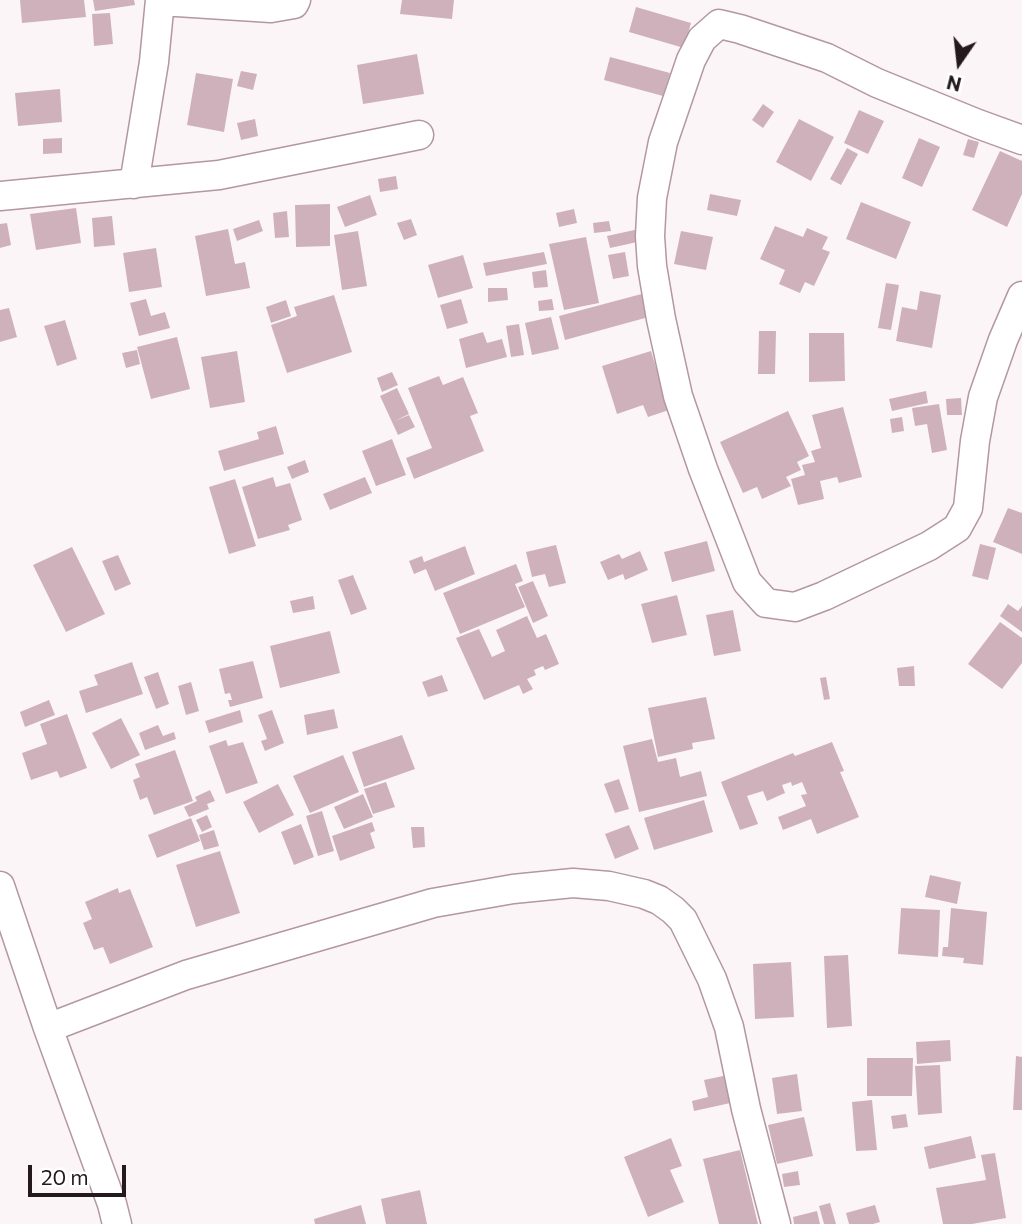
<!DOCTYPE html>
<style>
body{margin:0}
#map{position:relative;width:1022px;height:1224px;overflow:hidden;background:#fcf5f8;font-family:Commissioner,sans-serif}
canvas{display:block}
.north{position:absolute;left:924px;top:28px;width:70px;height:70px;-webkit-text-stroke:5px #fff;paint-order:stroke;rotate:194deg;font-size:19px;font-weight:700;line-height:28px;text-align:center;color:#24191d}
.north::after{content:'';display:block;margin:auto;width:24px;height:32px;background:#24191d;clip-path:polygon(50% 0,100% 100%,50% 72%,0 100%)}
.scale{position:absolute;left:28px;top:1165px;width:98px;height:32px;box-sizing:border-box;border:4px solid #24191d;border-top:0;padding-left:9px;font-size:21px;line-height:24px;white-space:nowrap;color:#24191d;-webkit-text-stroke:5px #fff;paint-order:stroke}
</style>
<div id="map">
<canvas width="1022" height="1224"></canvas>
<div class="north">N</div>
<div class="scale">20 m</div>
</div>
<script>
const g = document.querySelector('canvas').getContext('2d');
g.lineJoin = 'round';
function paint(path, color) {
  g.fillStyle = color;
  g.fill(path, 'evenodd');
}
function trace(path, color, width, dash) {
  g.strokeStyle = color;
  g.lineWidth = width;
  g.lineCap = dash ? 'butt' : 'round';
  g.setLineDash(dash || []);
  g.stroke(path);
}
paint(new Path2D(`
 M20,0H84L86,17L22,23Z
 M93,0H134L135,5L95,11Z
 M402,0H454L452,19L400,14Z
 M636,7L691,23L684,48L629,32Z
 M110,13L113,44L94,46L92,14Z
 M417,54L424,94L363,104L357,65Z
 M610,57L670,73L663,96L604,80Z
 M241,71L257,74L253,90L237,86Z
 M196,73L233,79L224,132L187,125Z
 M60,89L62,122L18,126L15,93Z
 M763,104L774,112L763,128L752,120Z
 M859,110L884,121L868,154L844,143Z
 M255,119L258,136L241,140L237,123Z
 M799,119L834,137L811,181L776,162Z
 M62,138V153L43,154V139Z
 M919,138L940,147L922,187L902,178Z
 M968,139L979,142L974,158L963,155Z
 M847,148L858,154L841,185L830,179Z
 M1000,151L1022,161V194L1007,227L972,210Z
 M396,176L398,189L380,192L378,179Z
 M710,194L741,200L737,216L707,210Z
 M370,195L377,215L345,227L337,207Z
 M861,202L911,222L896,259L846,239Z
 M330,204V246L296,247L295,205Z
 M76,208L81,243L36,250L30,214Z
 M574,209L577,223L559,227L556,213Z
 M287,211L289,237L275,238L273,213Z
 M112,216L115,245L94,247L92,218Z
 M411,219L417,235L404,240L397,223Z
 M259,220L263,231L237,241L233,229Z
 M609,221L611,231L594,233L593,223Z
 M7,223L11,245L0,248V224Z
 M775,226L803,237L807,228L828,237L822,249L830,252L814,286L805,282L800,293L779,284L785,270L760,259Z
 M228,229L235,264L245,262L250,288L206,296L195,236Z
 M639,229L642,241L610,248L607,236Z
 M358,231L367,286L342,290L334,235Z
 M681,231L713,237L706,270L674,264Z
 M586,237L599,303L564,310L549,244Z
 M156,248L162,287L129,292L123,253Z
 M544,252L547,264L486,276L483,263Z
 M625,252L629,276L613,279L608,255Z
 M463,255L473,288L438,298L428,265Z
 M546,270L548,287L534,288L532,272Z
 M886,283L899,285L891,330L878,328Z
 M488,288H507L508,300L488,302Z
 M920,291L941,295L932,348L896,341L902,307L917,310Z
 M649,292L656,315L565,340L559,316Z
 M334,295L352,352L287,373L271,325L297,316L294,307Z
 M146,299L151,316L165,312L170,328L139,336L130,303Z
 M461,299L468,323L447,329L440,305Z
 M552,299L554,310L539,311L538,301Z
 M286,300L291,316L271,323L266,307Z
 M9,308L17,337L0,342V310Z
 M551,317L559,349L532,355L525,323Z
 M65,320L77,359L57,366L44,326Z
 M519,324L524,355L511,357L506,326Z
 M759,331H776L775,374H758Z
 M483,332L487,343L502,339L507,357L466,368L459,339Z
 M809,333H844L845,381L809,382Z
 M177,337L190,389L151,399L137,347Z
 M137,350L140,364L126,368L122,353Z
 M237,351L245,402L210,408L201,357Z
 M651,351L669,410L648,417L643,405L617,414L602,366Z
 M392,372L398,385L382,392L377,378Z
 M439,376L443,385L463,377L478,413L470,416L484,451L414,479L406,458L432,448L408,388Z
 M397,388L409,414L395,421L409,415L415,427L398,435L380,396Z
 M926,391L928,403L892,411L889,399Z
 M961,398L962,415H947L946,399Z
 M939,404L947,450L932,453L927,424L915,426L912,408Z
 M843,407L862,477L839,483L837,477L820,481L824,499L798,505L791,479L805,475L802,465L815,462L811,451L821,448L812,415Z
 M788,411L809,456L797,462L801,470L786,477L791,486L762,499L757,487L743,493L720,442Z
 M902,417L904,431L892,433L890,419Z
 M276,426L284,454L224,471L218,451L259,439L257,432Z
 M392,439L406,475L376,486L362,451Z
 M305,460L309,472L292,479L287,467Z
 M273,477L276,487L290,483L302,520L288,525L290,530L258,539L242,487Z
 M365,477L372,493L330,510L323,494Z
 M235,479L256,546L229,554L209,487Z
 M1008,508L1022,513V554L993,542Z
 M707,541L715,571L672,582L664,552Z
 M980,544L996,548L988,580L972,576Z
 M556,545L566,583L549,587L545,574L532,577L526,552Z
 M465,546L475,574L435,591L426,569L414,574L409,561L422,556L424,562Z
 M72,547L105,614L66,632L33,565Z
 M640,551L648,570L625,580L623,574L608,580L600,562L619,554L622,559Z
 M118,555L131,584L115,591L102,561Z
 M516,564L523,581L515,584L525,607L460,634L443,593Z
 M353,575L367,609L351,615L338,580Z
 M533,581L548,616L533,623L518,587Z
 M677,595L687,635L652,643L641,604Z
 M313,596L315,609L293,613L290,601Z
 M1008,604L1018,611L1022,606V632L1000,616Z
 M733,610L741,651L714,656L706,615Z
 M527,616L537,638L546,634L559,664L545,670L543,666L534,670L536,675L527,679L533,689L523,694L519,685L484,700L456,638L479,629L492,657L505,651L496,630Z
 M1000,622L1022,638V663L1002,689L968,664Z
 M330,631L340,673L280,688L270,646Z
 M253,661L263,698L230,707L228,700H232L230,693L225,694L219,669Z
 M132,662L143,694L86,713L79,691L98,685L94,675Z
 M914,666L915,686H899L897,668Z
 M158,672L169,704L156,709L144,677Z
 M442,675L448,691L428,697L422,682Z
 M826,677L830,699L824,700L820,678Z
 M191,682L199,711L186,715L178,686Z
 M706,697L715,739L692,743L693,749L658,757L648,708Z
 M49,700L55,715L25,727L20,712Z
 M334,709L338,728L307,735L304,715Z
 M240,710L243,722L209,733L205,721Z
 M272,710L284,743L265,751L261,741L267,739L258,715Z
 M67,714L87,768L60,778L57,771L31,780L22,753L47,744L40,724Z
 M121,718L140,755L111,769L92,733Z
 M158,725L163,736L174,732L176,739L145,750L139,733Z
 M402,735L415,769L364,787L352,752Z
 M652,739L658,762L676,758L680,777L701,771L707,796L639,812L623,746Z
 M226,740L228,746L243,742L258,783L226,794L209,746Z
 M832,742L844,771L840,772L859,817L817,834L811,819L783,830L778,817L806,806L801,795L807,794L802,782L792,786L791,782L782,785L785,793L767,801L763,791L747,796L758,824L740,830L721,782L793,753L795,756Z
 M175,750L193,801L154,815L147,797L140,800L133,780L140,777L135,764Z
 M343,755L359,792L310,813L293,776Z
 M619,779L629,809L615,813L604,784Z
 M386,782L395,807L373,814L364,789Z
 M278,784L294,815L259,833L243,802Z
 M210,790L215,801L207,804L209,809L189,817L184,807L197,801L195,797Z
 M363,794L373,817L344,829L334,807Z
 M704,800L713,832L654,850L644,818Z
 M322,811L334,851L318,856L306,816Z
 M207,815L212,827L202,832L196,820Z
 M191,818L200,841L157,858L148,835Z
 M372,822L375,831L370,833L375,848L340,861L332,836Z
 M301,824L314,857L294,865L281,832Z
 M629,825L639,849L615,859L605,834Z
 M411,827H424L425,847L413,848Z
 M214,830L219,846L204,850L199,835Z
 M220,851L240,913L196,927L176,865Z
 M930,875L961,882L957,904L925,897Z
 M118,888L119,893L130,889L153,947L110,964L103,947L94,950L83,923L92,919L85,902Z
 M901,908L940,910L938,957L898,954Z
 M951,908L987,912L983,965L963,963L964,958L942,956L943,947H948Z
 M848,955L852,1026L827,1028L824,956Z
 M791,962L794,1017L755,1019L753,964Z
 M950,1040L951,1061L917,1064L916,1042Z
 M1016,1056L1022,1057V1110H1013Z
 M867,1058H913L912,1096H867Z
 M940,1065L942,1113L918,1115L915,1066Z
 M797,1074L802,1111L777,1114L772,1078Z
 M728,1075L735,1102L694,1111L692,1101L708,1097L704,1080Z
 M872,1100L877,1150L856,1151L852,1102Z
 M906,1114L908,1127L893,1129L891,1116Z
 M804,1117L813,1156L777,1164L768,1125Z
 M971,1136L976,1158L929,1169L924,1147Z
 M671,1138L682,1166L670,1170L684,1202L648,1217L624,1157Z
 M740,1150L758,1224H719L703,1159Z
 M995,1153L1006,1218L972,1224H943L936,1188L986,1180L981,1155Z
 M798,1171L800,1185L784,1187L782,1174Z
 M420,1190L427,1224H386L381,1199Z
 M830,1203L836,1224H824L819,1206Z
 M361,1205L366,1224H315L314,1219Z
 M875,1205L880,1222L873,1224H849L846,1213Z
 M817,1211L820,1224H794L793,1217Z`), '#cfb1bc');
const street = new Path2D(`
 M161,1L271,8L294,4L296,0
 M1022,140L978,124L877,83L827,58L740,29L719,24L702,39L691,60L663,142L652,198L650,236L652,266L661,319L678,396L703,469L747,582L766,603L795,607L824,596L929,546L957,528L968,508L975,441L983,397L1003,340L1022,296
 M134,184L154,62L160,0
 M0,196L219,175L419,135
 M0,886L48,1028L112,1204L117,1224
 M48,1028L186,975L433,903L513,889L573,883L609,886L644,894L659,900L673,910L683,920L712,979L729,1027L746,1109L776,1224`);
trace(street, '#b397a1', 31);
trace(street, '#fff', 28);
</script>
